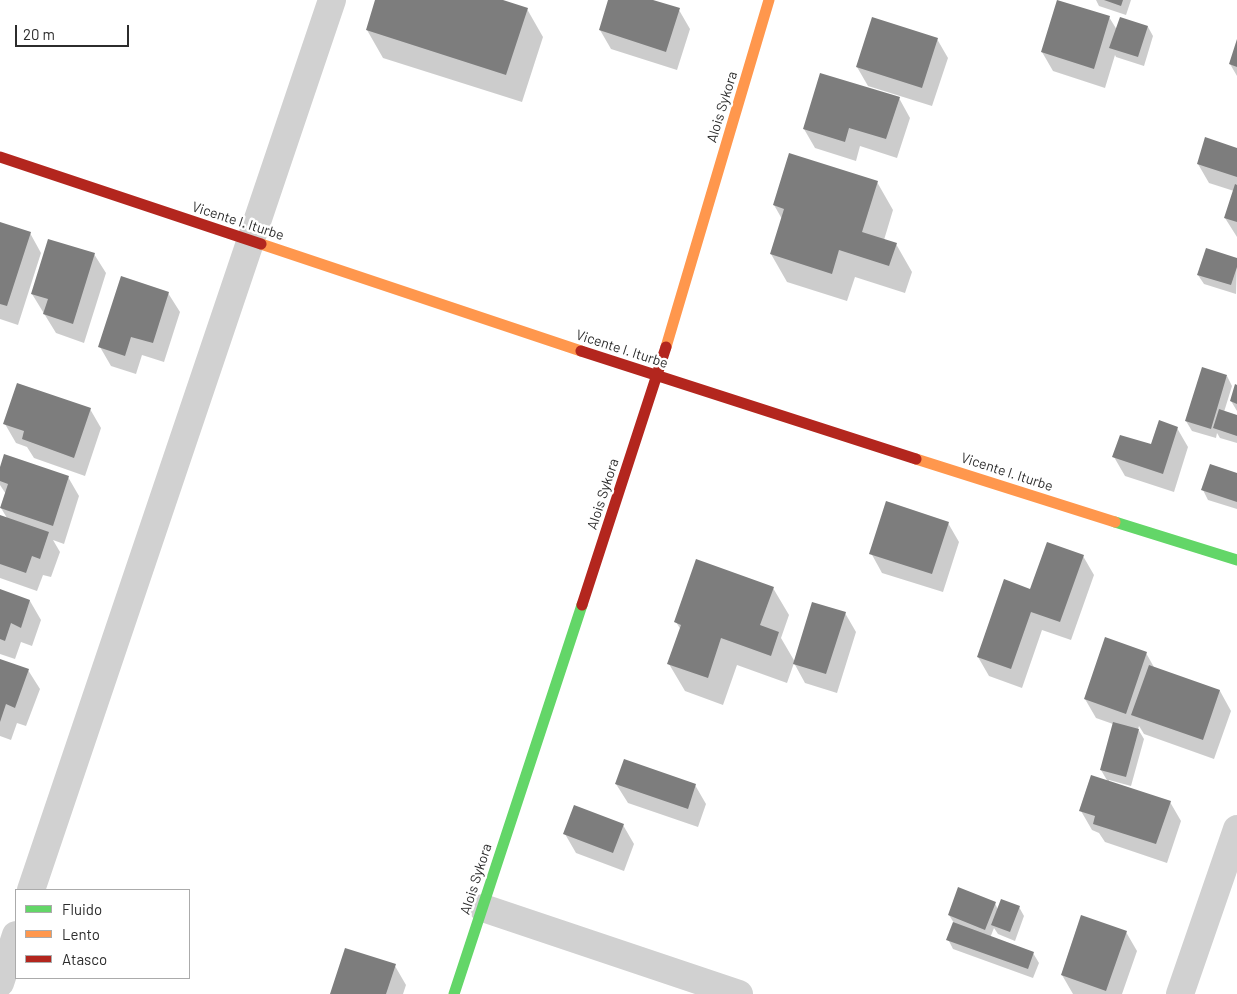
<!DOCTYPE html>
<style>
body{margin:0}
#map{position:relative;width:1237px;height:994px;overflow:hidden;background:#fff;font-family:Barlow,sans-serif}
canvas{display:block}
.legend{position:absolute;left:15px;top:889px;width:175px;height:90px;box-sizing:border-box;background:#fff;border:1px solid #ababab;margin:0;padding:6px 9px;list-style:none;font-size:15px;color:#2c2c2c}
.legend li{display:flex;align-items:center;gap:10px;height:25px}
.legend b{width:25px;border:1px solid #ababab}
.scale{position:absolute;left:15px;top:25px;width:114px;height:22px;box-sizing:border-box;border:2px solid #2c2c2c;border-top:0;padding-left:6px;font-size:15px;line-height:18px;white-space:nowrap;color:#2c2c2c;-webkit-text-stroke:4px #fff;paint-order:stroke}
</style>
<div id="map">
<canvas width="1237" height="994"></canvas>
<ul class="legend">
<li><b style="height:6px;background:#63d668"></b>Fluido</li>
<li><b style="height:6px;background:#ff974d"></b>Lento</li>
<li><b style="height:6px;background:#b3261e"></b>Atasco</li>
</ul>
<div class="scale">20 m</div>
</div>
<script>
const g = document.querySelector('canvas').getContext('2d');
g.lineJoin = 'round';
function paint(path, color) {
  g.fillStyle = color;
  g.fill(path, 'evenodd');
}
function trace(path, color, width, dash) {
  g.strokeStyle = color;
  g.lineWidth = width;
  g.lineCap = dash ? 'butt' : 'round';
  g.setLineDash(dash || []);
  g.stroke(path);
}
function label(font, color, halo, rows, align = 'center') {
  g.font = font + ' Barlow,sans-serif';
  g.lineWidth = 5;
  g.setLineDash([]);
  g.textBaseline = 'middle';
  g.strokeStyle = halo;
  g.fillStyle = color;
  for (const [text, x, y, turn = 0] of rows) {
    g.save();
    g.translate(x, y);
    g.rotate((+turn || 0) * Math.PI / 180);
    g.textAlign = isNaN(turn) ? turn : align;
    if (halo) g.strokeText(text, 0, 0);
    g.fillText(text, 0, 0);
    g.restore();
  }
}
paint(new Path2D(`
 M377,0H498L527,9L543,37L522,102L383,58L367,30Z
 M610,0H649L679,10L690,29L677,70L611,49L600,30Z
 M1096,0H1131L1126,15L1099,6Z
 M1109,17L1117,30L1148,27L1153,36L1144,66L1116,57L1115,55L1105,88L1053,71L1042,52Z
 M937,39L948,58L932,106L868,86L857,67Z
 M1237,42V76L1230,64Z
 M899,98L910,118L897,158L860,146L856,161L815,148L804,129Z
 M1237,149V237L1225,218L1234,191L1209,183L1198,164Z
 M877,182L893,210L884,240L896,244L912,272L905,293L855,277L847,301L787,282L771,254L782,219L774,205Z
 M0,224L30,233L41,253L18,325L0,319Z
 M94,254L106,273L84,343L56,333L32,294Z
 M1237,260L1236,294L1204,284L1198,275Z
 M168,293L180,312L164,362L142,355L136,374L111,366L100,347Z
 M1227,376L1232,386L1224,412L1237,416V443L1220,438L1217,433L1216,438L1192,431L1186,421Z
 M1237,386V411L1231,401Z
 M90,409L101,428L85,476L34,458L27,447L16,443L5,424Z
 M1177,428L1188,447L1174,492L1125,476L1114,457L1152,446Z
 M0,471L68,477L79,496L64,544L53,540L60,552L51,577L43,575L37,591L0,578V516L7,518L1,508L6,494L0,485Z
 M1237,475V509L1208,500L1203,490Z
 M948,523L959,542L943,592L882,573L871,553Z
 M1083,556L1094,575L1071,640L1042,630L1022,688L989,676L978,657L1031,591Z
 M773,588L789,615L781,638L795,662L845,613L856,632L837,693L805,683L794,663L787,683L737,665L723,705L685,691L669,664L681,630L676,622Z
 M0,590L30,601L41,620L32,646L21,642L15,659L0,654Z
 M1146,653L1155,669L1220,691L1231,711L1214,759L1144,734L1139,726L1138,729L1144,739L1131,786L1109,780V782L1170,802L1181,821L1167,863L1105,842L1099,833L1092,830L1081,811L1108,782L1101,770L1113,724L1096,718L1085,699Z
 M0,660L28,670L40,689L26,726L17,723L11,740L0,736Z
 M616,784L695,785L706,804L698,827L628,803Z
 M623,825L634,844L624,871L576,853L565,834Z
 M995,903L998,910L1019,907L1024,916L1015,941L998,934L994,928L990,938L1033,953L1039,963L1033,978L953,949L948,939L954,923L949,915Z
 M1126,932L1137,951L1122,994H1073L1062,975Z
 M395,966L406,985L403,994H332Z`), '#0003');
paint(new Path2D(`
 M375,0H503L528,8L506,75L366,30Z
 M608,0H653L680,8L666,52L599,30Z
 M1057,0L1110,16L1094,69L1041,52Z
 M1104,0H1123L1121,6Z
 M872,17L938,38L922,88L856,67Z
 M1120,17L1148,26L1138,57L1109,48Z
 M1237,39V67L1229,64Z
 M820,73L900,97L886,139L849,128L845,142L803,129Z
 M1205,137L1237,148V177L1197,164Z
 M789,153L878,181L862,232L897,243L889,266L839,250L832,274L770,254L784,209L773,205Z
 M1235,184L1237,185V222L1224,218Z
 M0,222L31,232L7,306L0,304Z
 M48,239L95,253L73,324L43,314L48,299L31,294Z
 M1206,248L1237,258V267L1231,285L1197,275Z
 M121,276L169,292L153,343L131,337L125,356L98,347Z
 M1202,367L1227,375L1211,429L1185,421Z
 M17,383L91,408L74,458L22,439L24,431L3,424Z
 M1235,384L1237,385V404L1230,401Z
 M1219,409L1237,415V436L1213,428Z
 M1159,420L1178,427L1163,474L1112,457L1120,435L1151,444Z
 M4,454L69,476L53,526L0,508L8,484L0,481V467Z
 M1210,464L1237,473V502L1201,490Z
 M886,501L949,522L932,574L869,554Z
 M0,515L49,532L40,559L32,556L26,573L0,564Z
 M1047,542L1084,555L1060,622L1031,612L1011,669L977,657L1004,579L1030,589Z
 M696,559L774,587L760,625L779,632L771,656L721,638L708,678L667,664L681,625L674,622Z
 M0,589L30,600L21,628L11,623L5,641L0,639Z
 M812,602L846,612L826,674L793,664Z
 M1105,637L1147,652L1126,714L1084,699Z
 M0,659L29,669L15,708L6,704L0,722Z
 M1149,665L1220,690L1203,740L1131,715Z
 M1113,722L1139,729L1126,777L1100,770Z
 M624,759L696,784L688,809L615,784Z
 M1091,775L1171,801L1156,844L1093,824L1095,816L1079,811Z
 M574,805L624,824L613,853L563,834Z
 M958,887L996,902L985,930L948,915Z
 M1001,899L1020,906L1010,932L991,925Z
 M1081,915L1127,931L1106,991L1061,975Z
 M953,922L1034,952L1028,969L946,940Z
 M345,948L396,964L386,994H330Z`), '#7d7d7d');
trace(new Path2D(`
 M31,890L332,0
 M483,908L739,994
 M0,983L16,935
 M1180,994L1237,829`), '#d1d1d1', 28);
trace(new Path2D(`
 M1115,522L1237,560
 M454,994L582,605`), '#63d668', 11);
trace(new Path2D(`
 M261,244L581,351
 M666,347L769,0
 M916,459L1115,522`), '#ff974d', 11);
trace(new Path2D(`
 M0,157L261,244
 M581,351L916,459
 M582,605L666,347`), '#b3261e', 11);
label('14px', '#2c2c2c', '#fff', [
 ["Alois Sykora",722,107,-73],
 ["Vicente I. Iturbe",238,221,18],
 ["Vicente I. Iturbe",622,349,18],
 ["Vicente I. Iturbe",1007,472,18],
 ["Alois Sykora",603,494,-72],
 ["Alois Sykora",476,879,-72]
]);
</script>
